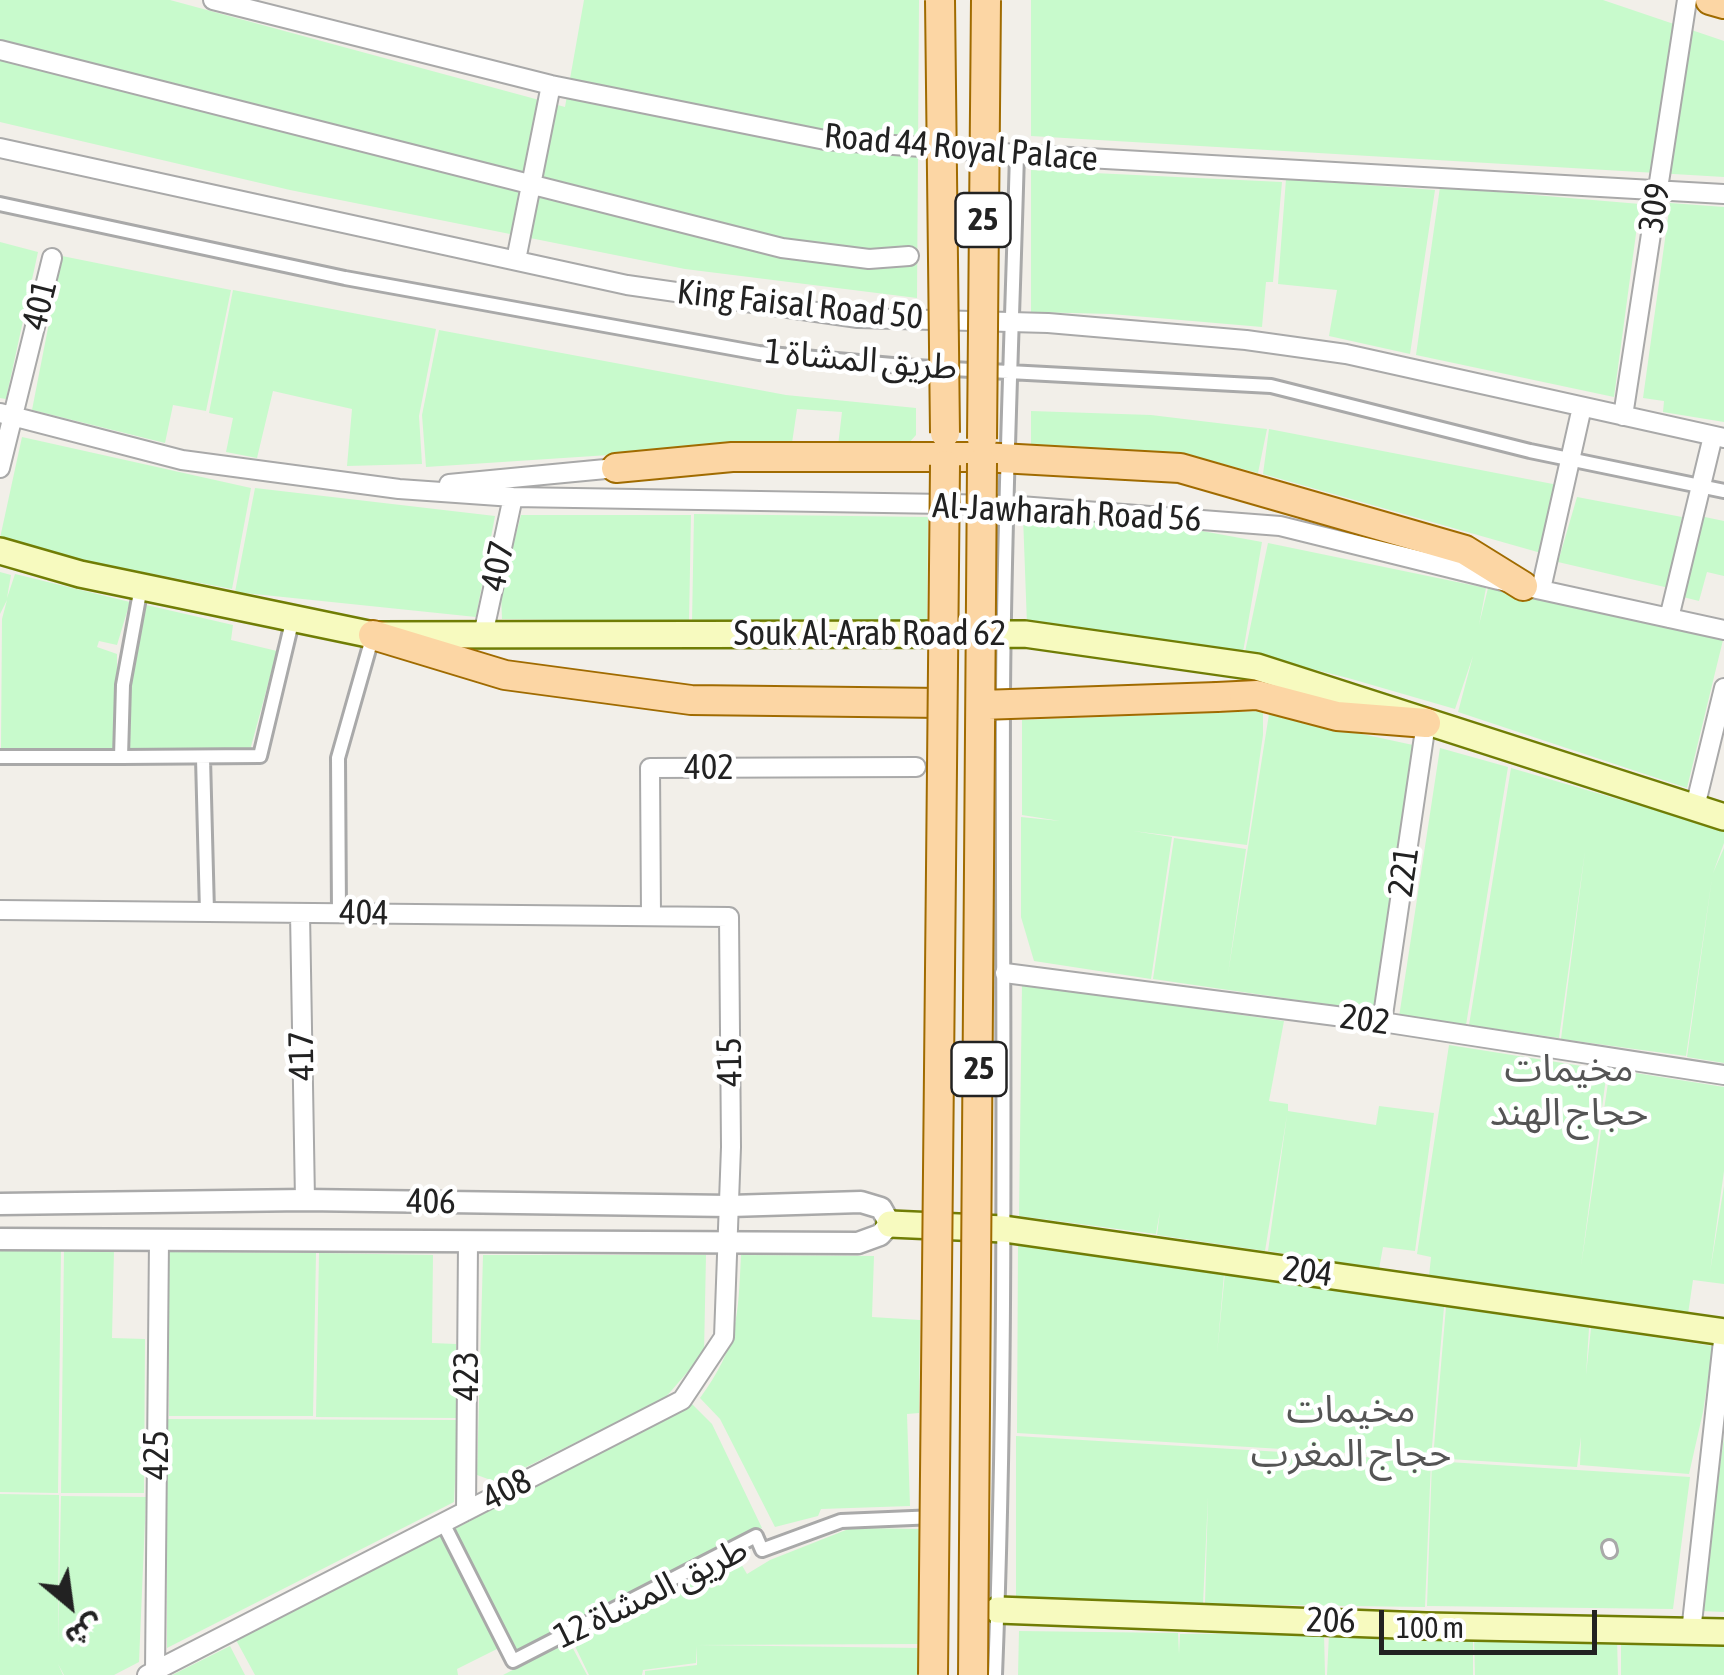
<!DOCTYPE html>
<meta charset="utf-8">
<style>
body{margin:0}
#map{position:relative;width:1724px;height:1675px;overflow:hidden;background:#f2efe9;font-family:"Asap Condensed","Noto Sans Arabic",sans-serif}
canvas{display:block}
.north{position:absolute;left:20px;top:1555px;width:100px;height:100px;-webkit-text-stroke:8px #fff;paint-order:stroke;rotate:151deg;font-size:28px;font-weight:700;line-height:40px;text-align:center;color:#222}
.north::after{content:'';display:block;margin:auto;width:35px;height:45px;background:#222;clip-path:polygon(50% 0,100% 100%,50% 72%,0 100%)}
.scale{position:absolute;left:1379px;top:1610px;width:218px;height:45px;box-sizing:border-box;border:5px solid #222;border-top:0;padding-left:12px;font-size:30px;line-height:35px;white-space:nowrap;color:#222;-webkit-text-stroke:8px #fff;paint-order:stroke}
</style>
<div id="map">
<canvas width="1724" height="1675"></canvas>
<div class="north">ش</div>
<div class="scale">100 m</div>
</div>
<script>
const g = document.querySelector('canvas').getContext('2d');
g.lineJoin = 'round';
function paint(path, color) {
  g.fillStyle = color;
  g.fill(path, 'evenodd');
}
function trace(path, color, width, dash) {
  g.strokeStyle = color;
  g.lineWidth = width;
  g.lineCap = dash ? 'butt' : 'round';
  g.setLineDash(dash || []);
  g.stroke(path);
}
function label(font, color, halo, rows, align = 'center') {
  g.font = font + ' "Asap Condensed","Noto Sans Arabic",sans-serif';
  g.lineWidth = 9;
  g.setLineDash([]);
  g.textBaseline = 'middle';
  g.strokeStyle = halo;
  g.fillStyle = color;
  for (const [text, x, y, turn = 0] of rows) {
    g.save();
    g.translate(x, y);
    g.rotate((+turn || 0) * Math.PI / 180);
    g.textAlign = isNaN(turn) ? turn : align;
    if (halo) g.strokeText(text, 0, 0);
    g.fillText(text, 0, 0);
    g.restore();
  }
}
paint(new Path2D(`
 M0,0H170L565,107L584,0H919L917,298L685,269L290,190L0,122Z
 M1031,0H1603L1724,41V177L1031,136Z
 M1031,170L1282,182L1273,282H1266L1262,327L1111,314L1031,312Z
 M1286,179L1435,190L1410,354L1329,336L1337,290L1278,284Z
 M1440,187L1640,204L1614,397L1416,355Z
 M1670,203L1724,207V422L1663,412L1664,401L1643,398Z
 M0,242L38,252L6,399L0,398Z
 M62,256L231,290L206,411L173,405L165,443L32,410Z
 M233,290L436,329L419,416L422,464L347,466L352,409L273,391L257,458L226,452L233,418L209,413Z
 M439,330L786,395L916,408V435L907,445L838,446L842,412L797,409L792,443L426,467L422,415Z
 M1031,411L1151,415L1267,429L1258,473L1184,454L1031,445Z
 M1269,429L1558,485L1541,553L1263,474Z
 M22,437L251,488L232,589L74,559L0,538Z
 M255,488L495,516L476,617L235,592Z
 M1577,497L1682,517L1669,588L1558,562Z
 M694,514L928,517L927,624L692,623Z
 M521,515H691L689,622L502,619L501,592Z
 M1023,516L1191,529L1262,542L1243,652L1027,625Z
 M1700,516L1724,521V576L1707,572L1699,601L1679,596Z
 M1268,543L1486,588L1479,625L1488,588L1723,640L1687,788L1458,712L1473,656L1455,709L1348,678L1245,652Z
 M0,572L11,575L7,598L15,574L130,602L117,645L99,641L97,647L117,654V750L1,748L2,619L7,600L0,614Z
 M142,604L233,625L231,640L277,651L249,754L130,751L131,656Z
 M1263,711V735L1247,845L1133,831L1172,837L1151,979L1034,961L1021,917V817L1060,821L1022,815V720Z
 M1269,714L1413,745L1373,1011L1153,979L1174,838L1246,849L1228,974Z
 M1440,748L1508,767L1466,1025L1399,1017Z
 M1511,768L1724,830V843L1713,873L1724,848V1063L1687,1057L1712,878L1686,1056L1561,1039L1585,851L1559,1038L1469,1025Z
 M1022,984L1284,1021L1269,1101L1288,1104V1111L1376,1125L1379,1106L1434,1113L1415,1251L1383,1247L1379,1269L1268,1251L1287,1115L1265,1251L1157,1235L1160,1211L1156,1234L1019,1216Z
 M1449,1045L1607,1070L1581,1266L1610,1069L1724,1087V1171L1710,1272L1724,1186V1284L1693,1280L1688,1314L1429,1276L1431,1257L1417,1254Z
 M1018,1243L1224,1274L1217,1354L1225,1273L1444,1307L1431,1458L1017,1433Z
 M64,1249L114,1250L112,1338L145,1339L144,1493H61Z
 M0,1251H61L58,1493L0,1492Z
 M169,1252L316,1253L313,1416H169Z
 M319,1253L433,1255L432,1343L456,1344V1418L316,1417Z
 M483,1255H706L704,1353L665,1398L496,1482L477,1475Z
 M741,1255L874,1256L872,1317L920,1320L919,1413L907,1414L910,1506L821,1509L818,1516L775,1527L720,1419L700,1398C738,1346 738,1317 741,1255Z
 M1446,1307L1589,1328L1586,1375L1591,1328L1713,1346L1703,1412L1689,1474L1580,1465L1581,1437L1577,1467L1433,1458Z
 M692,1404L712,1424L762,1528L514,1655L451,1531Z
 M167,1419L458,1420L454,1502L167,1648Z
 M1016,1436L1431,1461L1425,1607L1205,1604L1208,1497L1203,1604L1016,1601Z
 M1724,1437V1612L1700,1611Z
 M1432,1461L1690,1477L1673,1609L1427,1606Z
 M0,1494L59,1495L58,1644L61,1496L146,1497L139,1662L114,1675H64L58,1664L63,1675H0Z
 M851,1528L921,1529L919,1644L697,1645L920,1648L919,1675H645V1671L697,1665V1646L696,1663L643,1670L642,1675H589L572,1640L737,1557L747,1574L770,1560Z
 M441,1534L499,1648L457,1669L458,1675H255L236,1640Z
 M1019,1631L1178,1633L1179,1654L1180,1634L1324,1633L1325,1675H1018Z
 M1329,1634L1473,1636V1675H1327Z
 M1474,1635L1617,1638L1618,1675H1475Z
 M1621,1637L1724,1640V1675H1621Z
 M569,1641L587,1675H503Z
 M230,1646L245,1675H172Z`), '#c8facc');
const pedestrian = new Path2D(`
 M0,204L345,278L759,353L915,367L1271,386L1530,451L1724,491
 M0,757H121L123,685L141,587
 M121,757L260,756L293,618
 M203,758L207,912
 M339,913L338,758L373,635
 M443,1523L513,1661L756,1536L762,1550L841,1521L936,1517
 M1609,1547L1610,1551
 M995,1675C1008,1349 1002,1023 1003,697C1004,516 1012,335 1017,154`);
const minor = new Path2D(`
 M213,0L551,85L825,140L1017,154L1724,194
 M0,50L782,248L869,259L909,256
 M0,148L627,285L858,318L1048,323L1246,340L1346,354L1724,438
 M516,260L551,85
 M0,413L182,460L399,489L513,497L1007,505L1280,526L1523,586L1724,630
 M1623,416L1687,0
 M0,468L52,258
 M449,484L616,468
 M1541,589L1582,407
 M1669,618L1713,436
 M483,635L513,497
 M1695,807L1724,688
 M0,910L729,917L731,1147L724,1337L682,1400L147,1675
 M300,913L305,1200
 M651,916L650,768L916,767
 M1005,973L1382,1022L1724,1075
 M1382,1022L1426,723
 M466,1511L468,1242
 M1691,1632L1724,1332
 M155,1671L159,1240`);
const tertiary = new Path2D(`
 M0,1204L305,1200L730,1206L861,1202L881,1208L890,1224L880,1235L858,1243L0,1239`);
const secondary = new Path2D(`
 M0,551L80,574L373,635L1025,634L1257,667L1724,817
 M890,1224L1004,1229L1724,1332
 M998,1610L1426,1626L1724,1632`);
const primary = new Path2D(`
 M1710,0L1724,4
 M616,468L732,457H982L1180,468L1465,550L1523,586
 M373,635L505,675L691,700L942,703
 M1217,697L1257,695L1337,716L1426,723`);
trace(pedestrian, '#a9a9a9', 18);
trace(minor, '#a9a9a9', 22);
trace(tertiary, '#a9a9a9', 25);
trace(secondary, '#707d05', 30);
trace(primary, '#a06b00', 32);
trace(pedestrian, '#fff', 12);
trace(minor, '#fff', 18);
trace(tertiary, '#fff', 20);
trace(secondary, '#f7fabf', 25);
trace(primary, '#fcd6a4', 28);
const primaryBridge = new Path2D(`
 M940,0L945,433
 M982,439L986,0
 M981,705L1217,697
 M933,1675L945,465
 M973,1675L982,463`);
trace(primaryBridge, '#a06b00', 32, []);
trace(primaryBridge, '#fcd6a4', 28);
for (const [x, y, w] of [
 [983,220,55],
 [979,1069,55]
]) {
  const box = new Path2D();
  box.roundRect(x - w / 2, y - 27, w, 54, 8);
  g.fillStyle = '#fff';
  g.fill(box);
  trace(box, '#222', 2.5);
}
label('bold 32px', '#222', null, [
 ["25",983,220],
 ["25",979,1069]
]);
label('35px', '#222', '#fff', [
 ["Road 44 Royal Palace",961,148,5],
 ["309",1655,208,-81],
 ["401",40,305,-76],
 ["King Faisal Road 50",800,305,6],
 ["طريق المشاة 1",861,360,5],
 ["Al-Jawharah Road 56",1067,513,3],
 ["407",498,566,-78],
 ["Souk Al-Arab Road 62",870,634],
 ["402",709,768],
 ["221",1404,872,-82],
 ["404",364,913,1],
 ["202",1365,1020,8],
 ["417",302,1056,-91],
 ["415",730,1062,-91],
 ["406",431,1202,1],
 ["204",1308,1272,8],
 ["423",467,1376,-90],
 ["425",157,1455,-90],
 ["408",507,1490,-27],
 ["طريق المشاة 12",651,1593,-26],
 ["206",1331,1621,2]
]);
label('38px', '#555', '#fff', [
 ["مخيمات",1569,1069],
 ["حجاج الهند",1569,1113],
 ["مخيمات",1351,1410],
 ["حجاج المغرب",1351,1454]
]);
</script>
